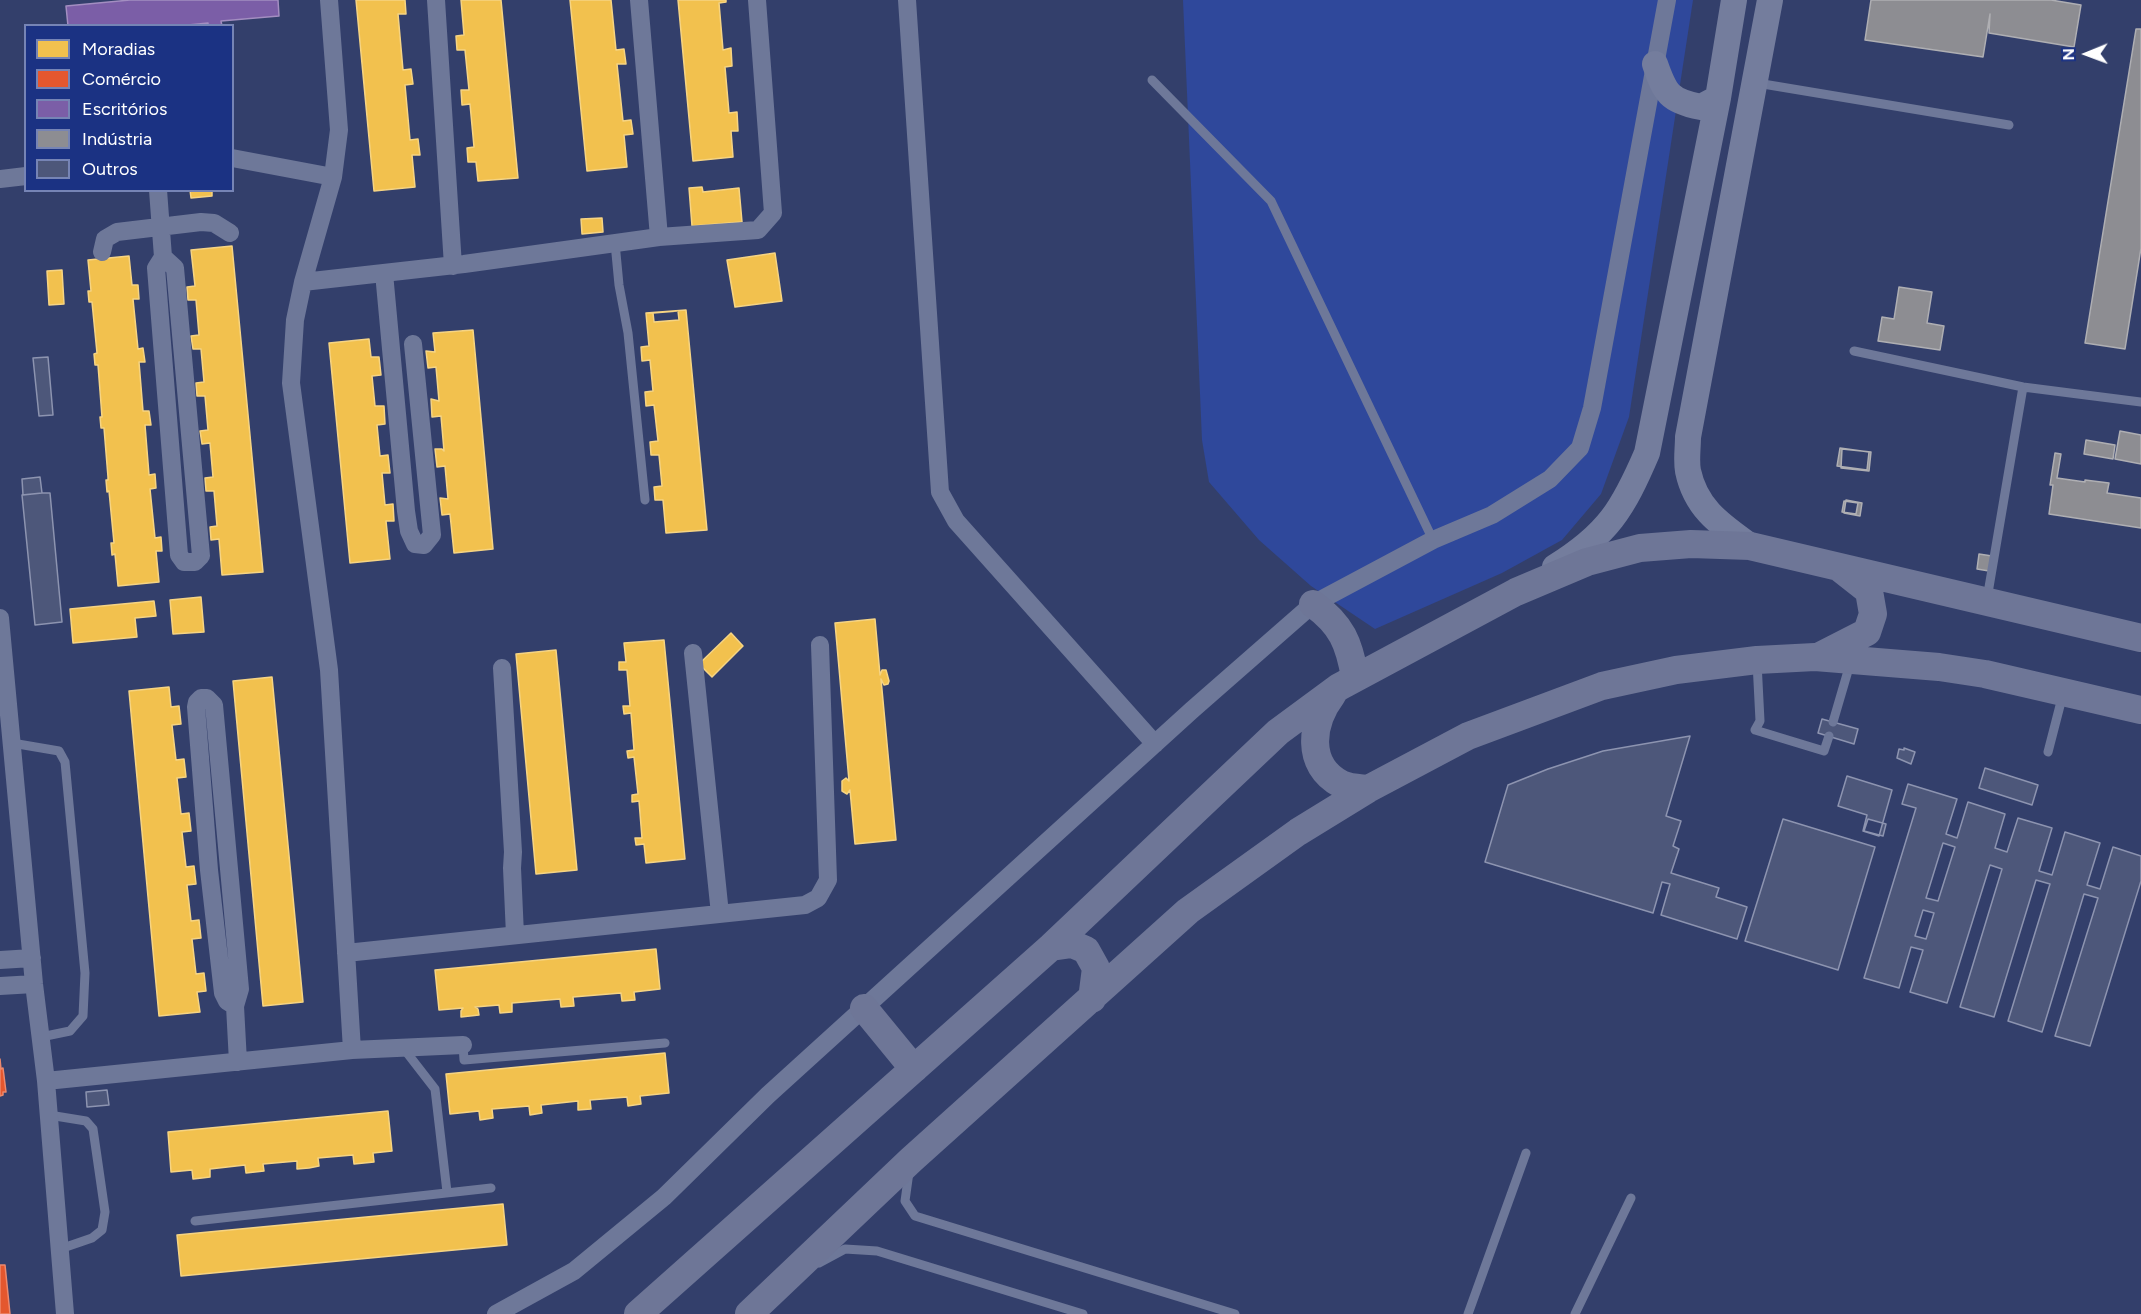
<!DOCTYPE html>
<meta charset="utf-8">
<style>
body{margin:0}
#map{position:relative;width:2141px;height:1314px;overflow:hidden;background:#333f6b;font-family:Figtree,sans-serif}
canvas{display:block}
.legend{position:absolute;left:24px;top:24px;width:210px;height:168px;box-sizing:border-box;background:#1b3283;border:2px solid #7684b5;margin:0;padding:8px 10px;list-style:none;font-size:18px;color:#fff}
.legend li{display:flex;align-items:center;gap:12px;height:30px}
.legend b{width:30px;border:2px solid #7684b5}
.north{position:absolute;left:2057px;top:24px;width:60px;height:60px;-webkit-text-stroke:4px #1b3283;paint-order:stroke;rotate:269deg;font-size:16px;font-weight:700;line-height:24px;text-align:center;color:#fff}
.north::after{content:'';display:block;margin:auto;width:21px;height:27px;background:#fff;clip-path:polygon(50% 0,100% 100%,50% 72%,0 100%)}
</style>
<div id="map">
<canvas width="2141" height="1314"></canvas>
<ul class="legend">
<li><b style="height:16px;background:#f2c14e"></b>Moradias</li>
<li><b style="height:16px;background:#e4572e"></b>Comércio</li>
<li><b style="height:16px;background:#7b5ea7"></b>Escritórios</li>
<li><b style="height:16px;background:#8d8d92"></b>Indústria</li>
<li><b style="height:16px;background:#4d577a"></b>Outros</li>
</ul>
<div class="north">N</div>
</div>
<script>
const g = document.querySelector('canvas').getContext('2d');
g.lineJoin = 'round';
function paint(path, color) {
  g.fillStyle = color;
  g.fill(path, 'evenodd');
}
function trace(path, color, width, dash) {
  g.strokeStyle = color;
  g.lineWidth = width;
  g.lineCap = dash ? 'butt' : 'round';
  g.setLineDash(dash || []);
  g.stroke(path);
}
paint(new Path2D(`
 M1183,0H1693L1629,417L1601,494L1562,540L1502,573L1375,629L1311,586L1259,540L1209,482L1202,440Z`), '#2f489b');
const homes = new Path2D(`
 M356,0H405L406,14H398L403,70L411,69L413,84L405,85L410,140L418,139L420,155H412L415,187L374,191Z
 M461,0H501L518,178L478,181L476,162H468L467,148L474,147L470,104L462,105L461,90H469L465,50H457L456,36L464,35Z
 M570,0H611L616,50L624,49L626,64H617L623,121L631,120L633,134L624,135L627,167L587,171Z
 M678,0H726V2L719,3L723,50L731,48L732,66L725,67L729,113L737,112L738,131H731L733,157L693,161Z
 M702,187L703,192L739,188L742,222L692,226L689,188Z
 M190,190H212V196L191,198Z
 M602,218L603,232L582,234L581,219Z
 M232,246L263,572L222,575L219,539L211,540L210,527L217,526L214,491H206L205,478L213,477L210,443L202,444L200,431L208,430L205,396H197L196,383L204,382L201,349H193L191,336L199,335L196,300H188L187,287L195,286L191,250Z
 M775,253L782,301L735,307L727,260Z
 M129,256L132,285H138L139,299H133L138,349L143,348L145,362H139L143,411H149L151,425H145L149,475L155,474L156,488L150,489L155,538L161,537L162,551H156L159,582L118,586L115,554L112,555L111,543H114L109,491L107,492L106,480H108V477L104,428H101L100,417H102L98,365H95L94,354L97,353L92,302H89L88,291H91L88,260Z
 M62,270L64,304L49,305L47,271Z
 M686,310L707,530L666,533L663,500H655L654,487L662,486L659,455H651L650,442L658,441L654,405L646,406L645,392L653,391L650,360L642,361L641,347L649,346L646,313ZM678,311L679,320L654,322L653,313Z
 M473,330L493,549L454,553L450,514L442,515L440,498L448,499L445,466L437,467L435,449H442L444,451L441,416L432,417L431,399L439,401L436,367L428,368L426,351L435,352L433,333Z
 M369,339L371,357H379L381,375L372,376L375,406H384L385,424L377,425L380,456L388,455L390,473H382L385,505L393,504L394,521H386L390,559L350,563L329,343Z
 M201,597L204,632L173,634L170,600Z
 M154,601L156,616L135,618L137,637L73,643L70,609Z
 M875,619L880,675L882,670H886L889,681L888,684L884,685L881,679L896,840L855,844L850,790L847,794L842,791V781L846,778L849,781L835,623Z
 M731,633L743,646L712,677L699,664Z
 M664,640L685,859L646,863L644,844L636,845L635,838H642L639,801L632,802V795L638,794L634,757L628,758L627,751L634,750L631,713L624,714L623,706H630L627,670H619V662H626L624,643Z
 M556,650L577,870L536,874L516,654Z
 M272,677L303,1002L263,1006L233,681Z
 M169,687L171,707L179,706L181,724L172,725L176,760L184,759L186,777L177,778L181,814L189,813L191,831L182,832L186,867L194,866L196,884L187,885L191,921L199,920L201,938L192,939L196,974L204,973L206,991L197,992L200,1012L159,1016L129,691Z
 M656,949L660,989L634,992L635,1000L622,1001L621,993L573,997L574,1006L561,1007L560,999L512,1003V1012L500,1013L499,1005L475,1007L478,1009L479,1015L461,1017V1011L463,1008L439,1010L435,970Z
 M665,1053L669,1093L640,1096L641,1104L628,1106L627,1097L590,1100L591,1109L578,1110V1101L541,1105L542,1113L530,1115L529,1106L492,1109L493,1118L480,1120L479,1111L450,1114L446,1074Z
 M388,1111L392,1151L373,1153L374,1162L354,1164L353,1155L318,1158L319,1166L309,1168L297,1169V1161L263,1164L264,1171L246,1173L245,1165L210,1169V1177L202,1178L193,1179L192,1170L171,1172L168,1132Z
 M503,1204L507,1245L181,1276L177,1235Z`);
paint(homes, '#f2c14e');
trace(homes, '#f6d483', 1.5);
const shops = new Path2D(`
 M0,1059L1,1069L3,1068L6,1092H3V1095L0,1096Z
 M0,1265H5L10,1314H0Z`);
paint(shops, '#e4572e');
trace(shops, '#ec896d', 1.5);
const offices = new Path2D(`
 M130,0H278L279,16L221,21L222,26H208V23L178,26H68L66,6Z`);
paint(offices, '#7b5ea7');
trace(offices, '#a38ec1', 1.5);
const industry = new Path2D(`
 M1871,0H2051L2081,5L2074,47L1989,33L1990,14L1983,57L1865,40Z
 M2136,29H2141V248L2125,349L2085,343Z
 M1899,287L1932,292L1927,323L1944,326L1940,350L1878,341L1882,317L1894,319Z
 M2120,431L2141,435V464L2115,459Z
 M2086,440L2115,445L2113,459L2084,454Z
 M1840,448L1869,452L1867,470L1837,466Z
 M1842,449L1871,452L1869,471L1841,468Z
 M2055,453L2061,454L2057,478L2085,482V480L2109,483L2107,493L2141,498V528L2049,514L2053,485H2050Z
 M1846,500L1862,503L1860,516L1844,513Z
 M1844,501L1858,503L1856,514L1842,512Z
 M1979,554L1992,556L1989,571L1977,569Z`);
paint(industry, '#8d8d92');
trace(industry, '#afafb3', 1.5);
const building = new Path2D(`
 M48,357L53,415L39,416L33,358Z
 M40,477L42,493L23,495L22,479Z
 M42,493H50L62,622L35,625L22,495Z
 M1822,719L1858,729L1854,744L1818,733Z
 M1690,736L1666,816L1681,821L1673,846L1679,849L1671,873L1719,888L1716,897L1747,907L1737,939L1661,915L1670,884L1662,882L1653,913L1485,862L1508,785L1548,769L1603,751Z
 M1904,748L1915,752L1911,764L1897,758L1899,749L1904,750Z
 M1985,768L2038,785L2032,805L1979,788Z
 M1847,776L1892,790L1879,836L1863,831L1867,815L1838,806Z
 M1908,784L1957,799L1946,834L1957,838L1968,802L2005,814L1995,848L2007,852L2018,818L2052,828L2039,871L2052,875L2065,832L2100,843L2087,885L2100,889L2113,847L2141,856V881L2090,1046L2055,1036L2098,898L2084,894L2042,1032L2008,1021L2050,884L2036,880L1994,1017L1960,1007L2002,869L1990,865L1947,1003L1910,992L1923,950L1911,947L1899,988L1864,978L1916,808L1902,804ZM1943,843L1955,847L1938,901L1926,898ZM1923,910L1934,913L1926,939L1915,936Z
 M1783,819L1875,847L1838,970L1745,941Z
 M1868,819L1886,824L1883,836L1864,831Z
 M107,1090L109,1105L87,1107L86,1092Z`);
paint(building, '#4d577a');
trace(building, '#8d94b0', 1.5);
trace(new Path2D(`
 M1152,80L1271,201L1433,540
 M1757,83L2009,125
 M615,243L619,285L628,333L645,500
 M1854,351L2023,387L2141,402
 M1987,599L2023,387
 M1757,662L1760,721L1755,730L1824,751L1829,736
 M1833,722L1850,664
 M12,743L59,751L65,762L85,973L83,1016L70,1031L41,1037
 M2048,752L2063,694
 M463,1045L464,1060L665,1043
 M404,1049L435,1089L447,1192
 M49,1115L86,1121L93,1129L105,1212L102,1230L92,1238L60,1249
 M909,1172L905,1201L915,1216L1235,1314
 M195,1221L491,1188
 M819,1263L845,1249L877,1251L1083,1314
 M1468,1314L1526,1153
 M1575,1314L1631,1198`), '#6e7899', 9);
trace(new Path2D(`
 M329,0L339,130L333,177L303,282L295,320L291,383L329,670L352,1050
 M436,0L453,266
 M639,0L659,237
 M907,0L940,492L956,521L1155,744
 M232,158L333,177
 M0,179L26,176
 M158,190L163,257L175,268L201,556L195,562H184L179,555L156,268L163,257
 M102,252L105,239L117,232L201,222L214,223L230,233
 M384,273L406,511L409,531L415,544L424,545L432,535L413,344
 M303,282L464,264L659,237L758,230L773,213L757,0
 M0,618L34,984L46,1081L65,1314
 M693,653L720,914
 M502,668L513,852L512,868L515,935
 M346,953L805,905L818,898L828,880L820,645
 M0,960L32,958
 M0,986L34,984
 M235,1006L227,1001L223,993L209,870L196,707L197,702L201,698H207L214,705L240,989L235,1006L238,1062
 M46,1081L352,1050L463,1045
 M496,1314L574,1271L664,1197L768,1095L1192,710L1313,604L1433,540L1492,515L1550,479L1580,448L1592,408L1667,0`), '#6e7899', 18);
trace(new Path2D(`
 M1655,64C1665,93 1669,101 1701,107L1718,98
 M1750,546C1721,525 1696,509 1688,471C1686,460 1688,448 1688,437L1770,0
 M1555,567C1608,534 1623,509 1647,453L1718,98L1734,0`), '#747d9d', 26);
trace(new Path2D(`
 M1313,604C1342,625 1349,643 1355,677
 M1820,656L1867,632L1873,614L1869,591L1841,569
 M1332,695C1311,723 1305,765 1341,784C1349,788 1359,788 1368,789
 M1051,947L1072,944L1086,950L1096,968L1092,999
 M864,1008L914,1069
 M638,1314L1051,947L1278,732L1339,687L1516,592L1587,562L1640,548L1691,544L1750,546L2141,638
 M749,1314L911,1160L1188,911L1298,832L1368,789L1468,736L1602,686L1676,670L1757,660L1815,657L1939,667L1985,674L2141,710`), '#6e7697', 28);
</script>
